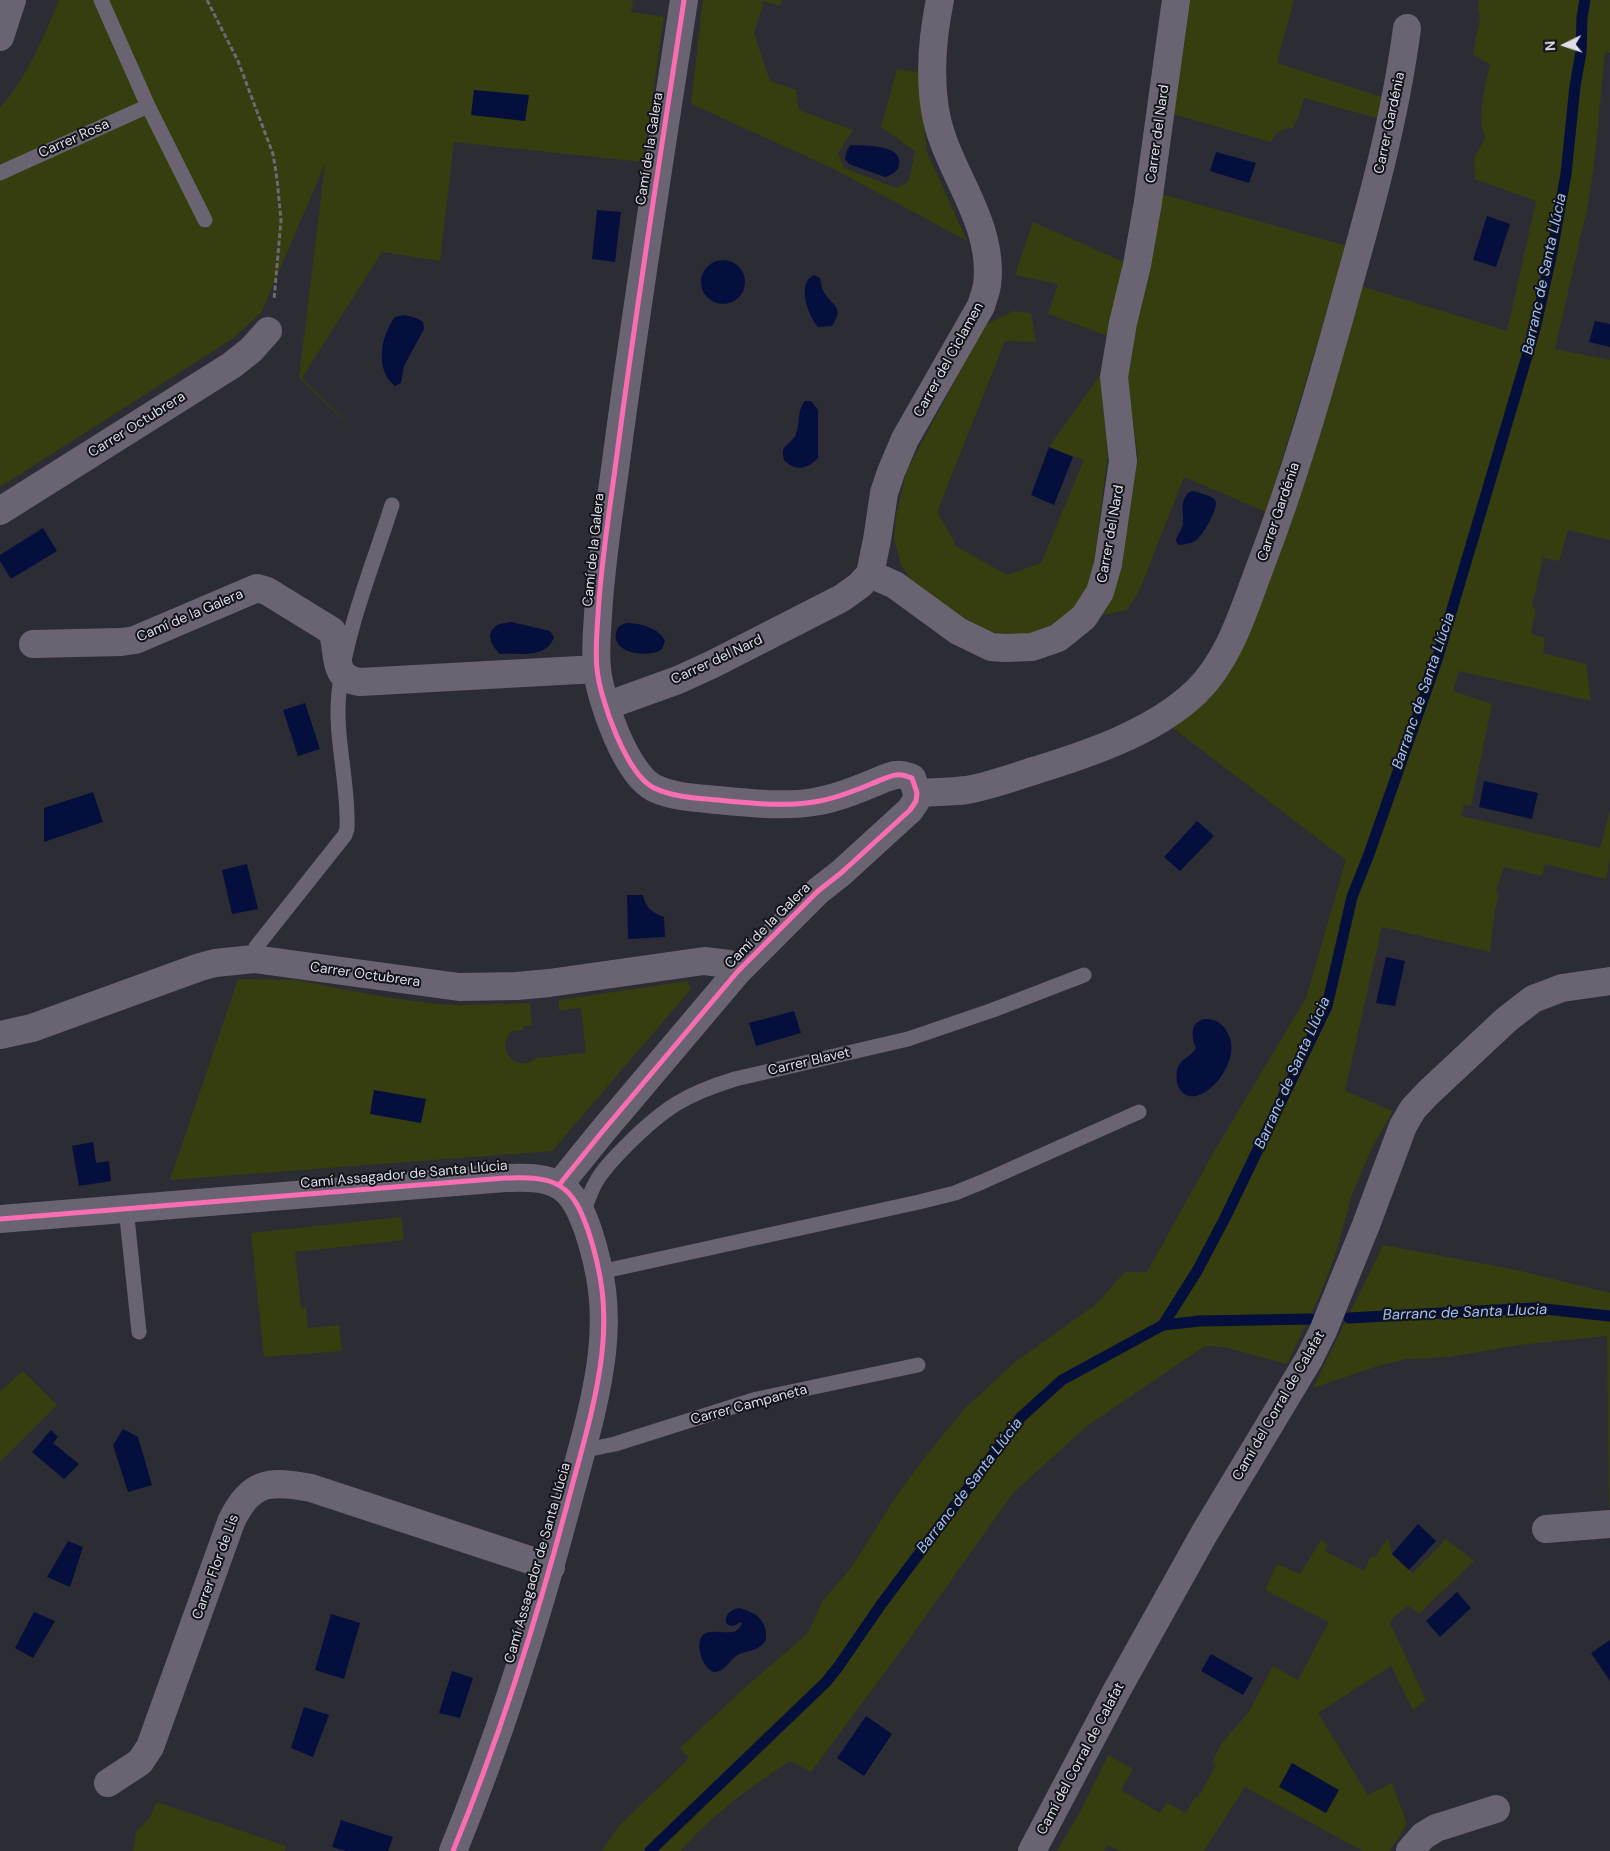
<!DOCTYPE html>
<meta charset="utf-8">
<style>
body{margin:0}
#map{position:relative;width:1610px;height:1851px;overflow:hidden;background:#2c2d34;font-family:"DM Sans",sans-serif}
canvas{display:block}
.north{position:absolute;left:1540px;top:20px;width:50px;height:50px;-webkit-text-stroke:4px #13131a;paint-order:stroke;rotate:266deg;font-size:14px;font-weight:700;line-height:20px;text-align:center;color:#dcdde7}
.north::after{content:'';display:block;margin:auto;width:18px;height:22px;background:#dcdde7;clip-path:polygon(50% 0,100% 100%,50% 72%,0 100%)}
</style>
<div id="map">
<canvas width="1610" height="1851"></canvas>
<div class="north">N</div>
</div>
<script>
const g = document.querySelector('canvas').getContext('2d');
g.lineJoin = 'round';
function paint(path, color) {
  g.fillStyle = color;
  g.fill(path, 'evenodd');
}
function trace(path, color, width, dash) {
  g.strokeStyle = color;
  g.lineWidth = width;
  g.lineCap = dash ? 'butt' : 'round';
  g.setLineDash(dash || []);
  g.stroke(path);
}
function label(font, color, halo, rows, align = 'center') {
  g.font = font + ' "DM Sans",sans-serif';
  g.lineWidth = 4;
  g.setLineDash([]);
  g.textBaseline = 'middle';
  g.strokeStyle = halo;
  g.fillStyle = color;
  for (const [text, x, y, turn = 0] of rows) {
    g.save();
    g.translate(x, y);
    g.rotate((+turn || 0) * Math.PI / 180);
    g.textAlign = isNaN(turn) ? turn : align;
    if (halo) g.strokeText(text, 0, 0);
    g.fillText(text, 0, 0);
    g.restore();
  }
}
paint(new Path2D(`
 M59,0H633L631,12L664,17L643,162L454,142L440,261L382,252L302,378L365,440L299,378L325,164L261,313L232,339L0,487V108C27,77 44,37 59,0Z
 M703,0H782L780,6L764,1L754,33L770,81L796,90L799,110L853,130L838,153L844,168L897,188L909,181L915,151L881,127L897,69L918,72L927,152L967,241L834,169L691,104Z
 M1189,0H1294L1277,63L1382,97L1377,118L1304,98L1297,121H1296L1293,128C1282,128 1276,132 1271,142L1173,114Z
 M1479,0H1610V53L1605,52L1594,166L1588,205L1555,349L1610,360V540L1568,530L1559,561L1543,558L1532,607L1536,609L1531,634L1545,638L1543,653L1586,664L1591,701L1459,671L1453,691L1492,704L1471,806L1464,804L1461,816L1600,848L1610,809V857L1606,879L1545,864L1542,876L1504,867L1496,891L1499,893L1495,909L1490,952L1382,927L1345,1091L1393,1111L1371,1150L1353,1192L1334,1259L1319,1297L1287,1364L1224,1347L1205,1346L1087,1426L1013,1493L903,1648L811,1772L790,1761C752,1786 710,1816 681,1851H602L618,1827L689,1758L680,1748L740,1692L808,1633L823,1600L851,1568L897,1495L925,1457L965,1408L1015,1362L1095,1305L1125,1272H1147L1212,1155L1306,998L1346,860L1169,725L1195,705L1361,286L1507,331L1536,201L1475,179L1474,158L1485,138C1477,114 1485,88 1490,64L1473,55L1480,18L1478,9Z
 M1162,194L1347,246L1266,512L1184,477L1140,589L1127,610L1099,615L1117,580L1125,540L1138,457L1126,371Z
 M1033,222L1124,262L1108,336L1048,314L1058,284L1015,275Z
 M1013,311L1031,313L1036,342L1005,341L937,512L955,542L954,545L1007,575L1041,563L1084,460L1049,447L1100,375L1108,454L1093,570L1088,586L1070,615L1041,633L1004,635L965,623L912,581L901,565L894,539L896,517L906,472L985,325Z
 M238,979L296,980L384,997L437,1004L458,1005L530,1003L532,1025L523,1026V1030L512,1031C494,1048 517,1075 536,1058L586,1053L581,1008L559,1010V1000L687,981L691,989L552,1151L170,1180Z
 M401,1217L404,1240L295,1252L301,1308L306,1307L308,1328L339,1325L342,1351L264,1357L251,1233Z
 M1383,1245L1517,1270L1610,1293V1508H1609L1607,1336L1519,1345L1450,1357L1407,1359L1378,1366L1313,1388Z
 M23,1371L57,1405L0,1462V1391Z
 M1388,1537L1392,1554L1413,1573L1446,1539L1474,1561L1419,1614L1408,1606L1395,1616L1390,1623L1426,1700L1413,1710L1391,1666L1318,1713L1368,1795L1392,1783L1407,1824L1390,1851H1363L1245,1787L1204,1851H1121L1107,1845L1104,1851H1057L1081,1810L1108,1755L1133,1769L1121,1790L1160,1813L1167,1803L1186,1813L1195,1797L1198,1798L1216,1765L1212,1762L1221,1744L1248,1713L1273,1666L1298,1680L1329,1622L1265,1590L1277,1564L1300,1574L1321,1540L1327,1544L1325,1551L1364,1571L1371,1556L1375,1557Z
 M157,1802L286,1846L285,1851H133L136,1832L150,1817Z`), '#363d0e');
paint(new Path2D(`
 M474,90L529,95L525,121L471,115Z
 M851,145C864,146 904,144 899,165C898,172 891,175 885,177L849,164L845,159L847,150Z
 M1216,152L1256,163L1249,183L1210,171Z
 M597,210L621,212L615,262L592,259Z
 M1487,216L1510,224L1496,267L1473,260Z
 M701 282a22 22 0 1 1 44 0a22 22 0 1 1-44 0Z
 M814,275L820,278C821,283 822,290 825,294C835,308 844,307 832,326L818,327C808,316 796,283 814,275Z
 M404,315L416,318L423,322L424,329L404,366L401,383L395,386C374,370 381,335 395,317Z
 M1595,321L1610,324V347L1589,342Z
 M805,401H811L818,410V458C807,469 796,472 784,460C780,444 788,447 795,436C801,425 796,411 805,401Z
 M1049,447L1073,457L1054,505L1031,495Z
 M1193,491C1199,493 1211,495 1215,500C1220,507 1202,537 1195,541C1191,544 1184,544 1179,545L1176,542C1176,535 1182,531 1183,524C1184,510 1179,505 1188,493Z
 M43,528L57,551L11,579L0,561V555Z
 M511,622L550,631L554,637C547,659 519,653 500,654C493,647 484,635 496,626C499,623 507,623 511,622Z
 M627,623C639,623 660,628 665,641L662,649C653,658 611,655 616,633C617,627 621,624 627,623Z
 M305,703L320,749L298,756L283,710Z
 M1484,781L1538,793L1532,819L1479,807Z
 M93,792L103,822L44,842V808Z
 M1197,821L1214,836L1180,871L1164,857Z
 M247,864L258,909L232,914L222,870Z
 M627,895H643C646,908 651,912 664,917L665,937L628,939Z
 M1386,957L1405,961L1395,1006L1376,1003Z
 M794,1011L801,1033L756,1046L749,1023Z
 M1204,1019C1216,1019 1223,1023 1228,1034C1245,1065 1193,1119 1178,1086C1176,1080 1176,1072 1178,1067C1182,1058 1192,1056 1196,1048C1191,1036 1190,1023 1204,1019Z
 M374,1090L426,1099L421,1123L370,1114Z
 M93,1142L96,1163L109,1161L111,1181L79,1186L72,1146Z
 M123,1429L138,1437L152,1485L128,1492L113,1445Z
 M51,1430L58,1437L53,1443L79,1464L64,1479L32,1452Z
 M1418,1524L1436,1541L1409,1570L1392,1554Z
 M68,1541L83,1547L70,1587L47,1577Z
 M1457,1592L1471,1608L1440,1637L1426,1621Z
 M738,1608C756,1612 768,1620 766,1640C755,1655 746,1648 735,1657C727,1663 725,1672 713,1672C705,1667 702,1661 700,1652C696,1624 717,1634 733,1632C737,1631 740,1628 742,1624L740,1622C735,1626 731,1628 726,1623C725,1614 730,1611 738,1608Z
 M34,1612L55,1621L33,1658L15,1648Z
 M331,1614L360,1623L344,1679L315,1670Z
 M1610,1640V1681L1591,1653Z
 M1211,1654L1253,1678L1243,1695L1201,1671Z
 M452,1671L473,1678L460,1718L439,1713Z
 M304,1707L329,1715L313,1757L291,1748Z
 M866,1716L892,1734L864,1776L837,1758Z
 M1292,1763L1339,1790L1326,1813L1279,1787Z
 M341,1820L393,1837L388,1851H346L332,1847Z`), '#040f3d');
trace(new Path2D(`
 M1349,1318L1535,1308L1610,1316
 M1163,1325L1200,1321L1311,1319
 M650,1851L826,1682L838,1667L880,1606L1021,1417L1062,1380L1163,1325L1197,1271L1225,1218L1327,1006L1352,897L1369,854L1437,660L1535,329L1552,252L1566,174L1575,86L1581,52L1582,17L1585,0`), '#040f3d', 11);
trace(new Path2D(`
 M207,0L238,61L273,154L277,179L281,220L274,300`), '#6d6874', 3, [5, 2.5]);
trace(new Path2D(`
 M101,0L148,106L205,220
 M0,173L148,106
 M254,959L256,947L345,835L347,829C349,783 334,737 339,692C346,630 373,565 392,505
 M126,1208L139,1332
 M582,1214C587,1204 590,1192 596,1182C604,1168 616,1156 628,1144C664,1108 686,1094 735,1079L908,1039L993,1010L1084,975
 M600,1272L919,1202L955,1193L982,1182L1139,1112
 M581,1451L615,1444L757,1399L918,1365`), '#6a6472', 15);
trace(new Path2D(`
 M0,37L12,0
 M0,511L232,365L251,350L268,331
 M870,574L895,585L958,631L991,647L1005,648L1032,647L1058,638L1084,617L1100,592L1108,564L1123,461L1114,377L1123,323L1137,265L1148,202L1176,0
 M33,644L121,642L135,640L257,588L267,591L332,631C340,652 330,678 360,682L597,669
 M606,706L678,680L713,664L842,598L860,585L870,574L877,540L884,493L891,472L905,439L981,306C983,299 986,292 987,285C994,232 960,187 943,140C927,98 931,43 940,0
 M917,793C933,792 951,792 967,790C989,786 1009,779 1030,772C1086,755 1153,733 1196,692C1230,659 1244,609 1260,567C1294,479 1320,388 1345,298C1370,209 1395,120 1407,28
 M0,1035L32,1028L200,967L215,963L254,959L459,987L517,986L549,983L704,961L729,964L738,971
 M559,1185L602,1132L738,971L818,891L841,873L910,810L916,801L917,793L912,778C906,776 902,774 896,775C888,776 879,781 871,784C852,792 834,799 814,802C783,807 749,803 717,800C696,798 673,797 654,788C626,774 600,699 597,669C595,651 597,633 598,615C601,561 610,508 617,454C637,302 661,151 684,0
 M0,1219L505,1178C522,1178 544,1176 560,1186C576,1196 582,1214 588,1230C602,1273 607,1308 602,1353C596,1405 580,1455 567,1505C536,1622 499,1739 453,1851
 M1546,1529L1610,1524
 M108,1783L140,1762L150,1747L231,1522C250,1481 269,1480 311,1488L551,1567
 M1032,1851L1117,1690L1204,1534L1309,1359L1323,1331L1366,1225L1403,1126L1413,1109L1428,1093L1506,1020L1533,999L1562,988L1610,981
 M1410,1851L1423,1836L1436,1828L1496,1809`), '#6a6472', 28);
trace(new Path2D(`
 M559,1185L602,1132L738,971L818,891L841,873L910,810L916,801L917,793L912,778C906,776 902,774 896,775C888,776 879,781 871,784C852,792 834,799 814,802C783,807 749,803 717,800C696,798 673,797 654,788C626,774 600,699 597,669C595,651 597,633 598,615C601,561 610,508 617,454C637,302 661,151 684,0
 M0,1219L505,1178C522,1178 544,1176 560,1186C576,1196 582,1214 588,1230C602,1273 607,1308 602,1353C596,1405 580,1455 567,1505C536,1622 499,1739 453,1851`), '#f96db3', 5);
label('14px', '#dcdde7', '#13131a', [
 ["Carrer Gardénia",1390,123,-78],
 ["Carrer del Nard",1158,134,-82],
 ["Carrer Rosa",74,139,-24],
 ["Camí de la Galera",650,149,-81],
 ["Carrer del Ciclamen",949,360,-61],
 ["Carrer Octubrera",137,425,-32],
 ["Carrer Gardénia",1279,512,-71],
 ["Carrer del Nard",1111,534,-80],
 ["Camí de la Galera",594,550,-84],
 ["Camí de la Galera",190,616,-23],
 ["Carrer del Nard",717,660,-25],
 ["Camí de la Galera",768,926,-45],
 ["Carrer Octubrera",365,975,8],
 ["Carrer Blavet",809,1062,-13],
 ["Camí Assagador de Santa Llúcia",404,1175,-5],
 ["Carrer Campaneta",749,1405,-15],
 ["Camí del Corral de Calafat",1279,1406,-60],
 ["Camí Assagador de Santa Llúcia",538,1563,-74],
 ["Carrer Flor de Lis",216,1567,-70],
 ["Camí del Corral de Calafat",1081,1759,-62]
]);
label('italic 15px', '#9fc1fc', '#13131a', [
 ["Barranc de Santa Llúcia",1545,274,-78],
 ["Barranc de Santa Llúcia",1424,691,-71],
 ["Barranc de Santa Llúcia",1293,1073,-66],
 ["Barranc de Santa Llucia",1465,1313,-2],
 ["Barranc de Santa Llúcia",970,1486,-53]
]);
</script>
